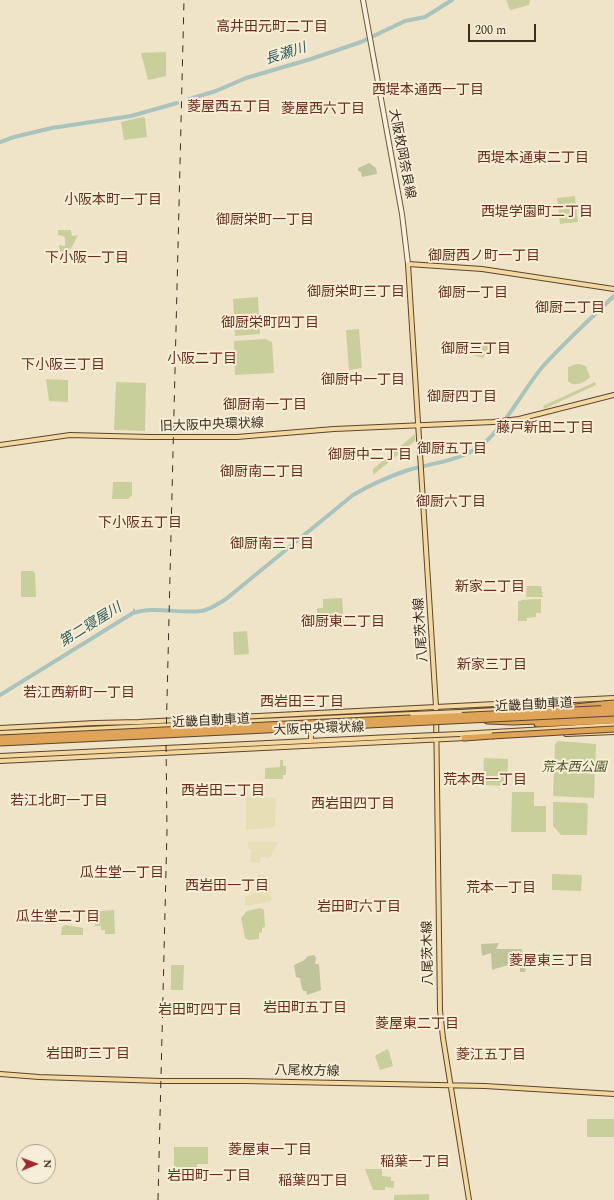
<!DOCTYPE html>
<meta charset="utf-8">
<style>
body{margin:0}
#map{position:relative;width:614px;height:1200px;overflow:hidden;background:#f0e4c8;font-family:Spectral,serif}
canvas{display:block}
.north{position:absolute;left:16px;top:1144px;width:40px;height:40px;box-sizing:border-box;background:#f7eed8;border:1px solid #ada18e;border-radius:50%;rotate:89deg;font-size:11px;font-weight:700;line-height:16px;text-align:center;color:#3d2e20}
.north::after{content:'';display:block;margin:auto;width:14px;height:18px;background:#9e2a2b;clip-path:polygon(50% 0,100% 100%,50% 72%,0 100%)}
.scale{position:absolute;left:468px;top:24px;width:68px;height:18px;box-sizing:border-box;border:2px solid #3d2e20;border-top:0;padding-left:5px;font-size:12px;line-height:14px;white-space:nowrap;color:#3d2e20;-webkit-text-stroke:3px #f7eed8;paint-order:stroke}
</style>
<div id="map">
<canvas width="614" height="1200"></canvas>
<div class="north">N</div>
<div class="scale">200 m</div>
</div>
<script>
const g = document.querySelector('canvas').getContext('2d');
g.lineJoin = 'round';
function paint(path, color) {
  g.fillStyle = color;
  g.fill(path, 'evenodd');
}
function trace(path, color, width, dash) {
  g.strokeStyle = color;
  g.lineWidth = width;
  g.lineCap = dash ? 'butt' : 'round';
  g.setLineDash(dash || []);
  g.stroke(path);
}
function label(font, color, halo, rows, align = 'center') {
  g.font = font + ' Spectral,"Noto Sans JP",serif';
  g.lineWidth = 4;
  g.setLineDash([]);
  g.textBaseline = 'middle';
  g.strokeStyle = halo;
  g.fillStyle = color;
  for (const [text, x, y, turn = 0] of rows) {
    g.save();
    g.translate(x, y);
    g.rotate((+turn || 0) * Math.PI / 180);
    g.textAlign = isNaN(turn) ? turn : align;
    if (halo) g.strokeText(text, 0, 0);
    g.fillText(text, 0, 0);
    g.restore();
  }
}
paint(new Path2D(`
 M246,796L276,798L275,827L246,830Z
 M248,842H278L270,858L261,857L260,863L250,862L251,849H248Z
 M258,875H264V878H270V894L272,900H270V902L245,906V897L255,894Z`), '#e6deb5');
paint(new Path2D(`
 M506,0H530L529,5L510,10Z
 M166,52V76L148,80L141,53Z
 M143,117L145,118L147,137L124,140L121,122Z
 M575,196L578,222L560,224L557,198Z
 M58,230H71L72,236L78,235L72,247L61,259L59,245L65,246V238L63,236L58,235Z
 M258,297L260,334L235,336L233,299Z
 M359,329L362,368L349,370L346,331L347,330Z
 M265,339L272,342L274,373L235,375L234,341Z
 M478,341L490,346L483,358L473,355Z
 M579,364L586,366L590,377C584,383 577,386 570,383L568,381V367L572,366V365Z
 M46,379L68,380V402L49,401Z
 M116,382L146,383L145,431L114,430Z
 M595,382L596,385L544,409L543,406Z
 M415,434V441L373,475V469Z
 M113,482H132V495L128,499H112Z
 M33,571L35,574L36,597H21V571Z
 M527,586H541L543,597H526Z
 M342,598L344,625L318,627L317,608H323V599Z
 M541,599V613H536V617L527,618V621H518V601H521V600Z
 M247,631L249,654L234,655L233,632Z
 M558,741L596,744L594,798L553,796L555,744Z
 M484,758L508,759L507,786L483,785Z
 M280,760H283V766H286V775H283V779H265V768L280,767Z
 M512,792H534V806H546V832H511Z
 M553,802L586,803L588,805L587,835H561L553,826Z
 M552,874L582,875L581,891L552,890Z
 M260,908L264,910L265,927L262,928V932L259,933V939L248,940L245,938L241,918L247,911Z
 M114,910L115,934H105V930H101V926H95V915H100V911Z
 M65,925L83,928V935H61L62,927Z
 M171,965H184L183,990H171Z
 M387,1049L389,1051L393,1066L380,1070L375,1056Z
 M587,1119H614V1137H587Z
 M174,1147H208V1164H197V1171H174Z
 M365,1169H382V1176L391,1177V1181H394V1188L385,1187V1190H373Z
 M429,1194V1200H394V1195Z`), '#c9cf9b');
paint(new Path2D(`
 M369,163L376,168L377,174L362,177L361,172L358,171V168Z
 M499,943L496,949H522V958L528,959L527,967H526L525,972H520V965C509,964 501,967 492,970L491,953L482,956L481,944Z
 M314,955L316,958L315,964H319L321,990L307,995L306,991H303V989H302L300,978L296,977L294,965L303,961L308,956Z`), '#bfc49a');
trace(new Path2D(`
 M134,609V613`), '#6f938a', 1);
trace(new Path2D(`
 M189,99L216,91L246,78L311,59L361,42L405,21L425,17L452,0
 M0,142L14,137L52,128L131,116L177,103
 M0,695L133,613C155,606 179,614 201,611C210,610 218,604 226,599L353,495C368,486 391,476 408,470C429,464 455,461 474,450C502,435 523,388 545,364C567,340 591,318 614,296`), '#a9c4bc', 4);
const secondary = new Path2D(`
 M363,0L402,214L408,264`);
const primary = new Path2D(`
 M0,445L70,435L150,437H237L334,429L493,422L519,419L614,395
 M460,712L568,706
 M0,728L95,723L139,722L614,698
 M0,733L412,714
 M460,734L614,725
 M566,734L614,732
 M311,741V725
 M0,756L412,736
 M0,761L466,738
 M0,1074L39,1077L162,1081H244L485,1086L614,1094
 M469,1200L443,1038L440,1010L436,707L408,264L482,269L614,289`);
const highway = new Path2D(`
 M565,708L603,704
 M487,721L513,722L614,718
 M537,724L614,721
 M464,738L492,736`);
trace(secondary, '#6f573f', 6);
trace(primary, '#5b4430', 6);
trace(highway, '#5b4430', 7);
trace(secondary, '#faf1dc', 4);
trace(primary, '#f3d9a0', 4);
trace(highway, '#e0a458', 5);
trace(new Path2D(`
 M158,1200L167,830L166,741L184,0`), '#3d2e20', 1, [7, 7]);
const primaryBridge = new Path2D(`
 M412,714L460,712
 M412,736L460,734`);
const highwayBridge = new Path2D(`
 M603,704L614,703
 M492,736L614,729
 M0,738L614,708
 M0,743L614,713`);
trace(primaryBridge, '#5b4430', 6, []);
trace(highwayBridge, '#5b4430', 7, []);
trace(primaryBridge, '#f3d9a0', 4);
trace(highwayBridge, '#e0a458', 5);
label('13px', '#3d2e20', '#f7eed8', [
 ["大阪枚岡奈良線",401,154,79],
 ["旧大阪中央環状線",212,426,-2],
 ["八尾茨木線",422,630,-94],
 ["近畿自動車道",534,706,-3],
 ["近畿自動車道",211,722,-3],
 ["大阪中央環状線",319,730,-2],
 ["八尾茨木線",429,953,-91],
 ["八尾枚方線",307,1072,1]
]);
label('italic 13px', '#4d5a26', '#f7eed8', [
 ["荒本西公園",574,768]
]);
label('14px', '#6b2e1e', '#f7eed8', [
 ["高井田元町二丁目",272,28],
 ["西堤本通西一丁目",428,91],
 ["菱屋西五丁目",229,108],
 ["菱屋西六丁目",323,110],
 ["西堤本通東二丁目",533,159],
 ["小阪本町一丁目",113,201],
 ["西堤学園町二丁目",537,213],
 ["御厨栄町一丁目",265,221],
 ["御厨西ノ町一丁目",484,257],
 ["下小阪一丁目",87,259],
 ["御厨栄町三丁目",356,293],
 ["御厨一丁目",473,294],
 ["御厨二丁目",570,309],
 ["御厨栄町四丁目",270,324],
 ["御厨三丁目",476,350],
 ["小阪二丁目",202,360],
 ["下小阪三丁目",63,366],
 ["御厨中一丁目",363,381],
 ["御厨四丁目",462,398],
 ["御厨南一丁目",265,406],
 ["藤戸新田二丁目",545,429],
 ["御厨五丁目",452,450],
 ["御厨中二丁目",370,456],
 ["御厨南二丁目",262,473],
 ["御厨六丁目",451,503],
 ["下小阪五丁目",140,524],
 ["御厨南三丁目",272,545],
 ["新家二丁目",490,588],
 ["御厨東二丁目",343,623],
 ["新家三丁目",492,666],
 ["若江西新町一丁目",79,694],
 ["西岩田三丁目",302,703],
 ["荒本西一丁目",485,781],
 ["西岩田二丁目",223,792],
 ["若江北町一丁目",59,802],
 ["西岩田四丁目",353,805],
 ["瓜生堂一丁目",122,874],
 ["西岩田一丁目",227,887],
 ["荒本一丁目",501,889],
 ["岩田町六丁目",359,908],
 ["瓜生堂二丁目",58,918],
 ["菱屋東三丁目",551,962],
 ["岩田町五丁目",305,1009],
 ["岩田町四丁目",200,1011],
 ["菱屋東二丁目",417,1025],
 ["岩田町三丁目",88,1055],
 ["菱江五丁目",491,1056],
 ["菱屋東一丁目",270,1151],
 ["稲葉一丁目",415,1163],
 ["岩田町一丁目",209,1177],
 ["稲葉四丁目",313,1182]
]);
label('italic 14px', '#2f5d5a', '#f7eed8', [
 ["長瀬川",286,55,-18],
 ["第二寝屋川",91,626,-32]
]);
</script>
